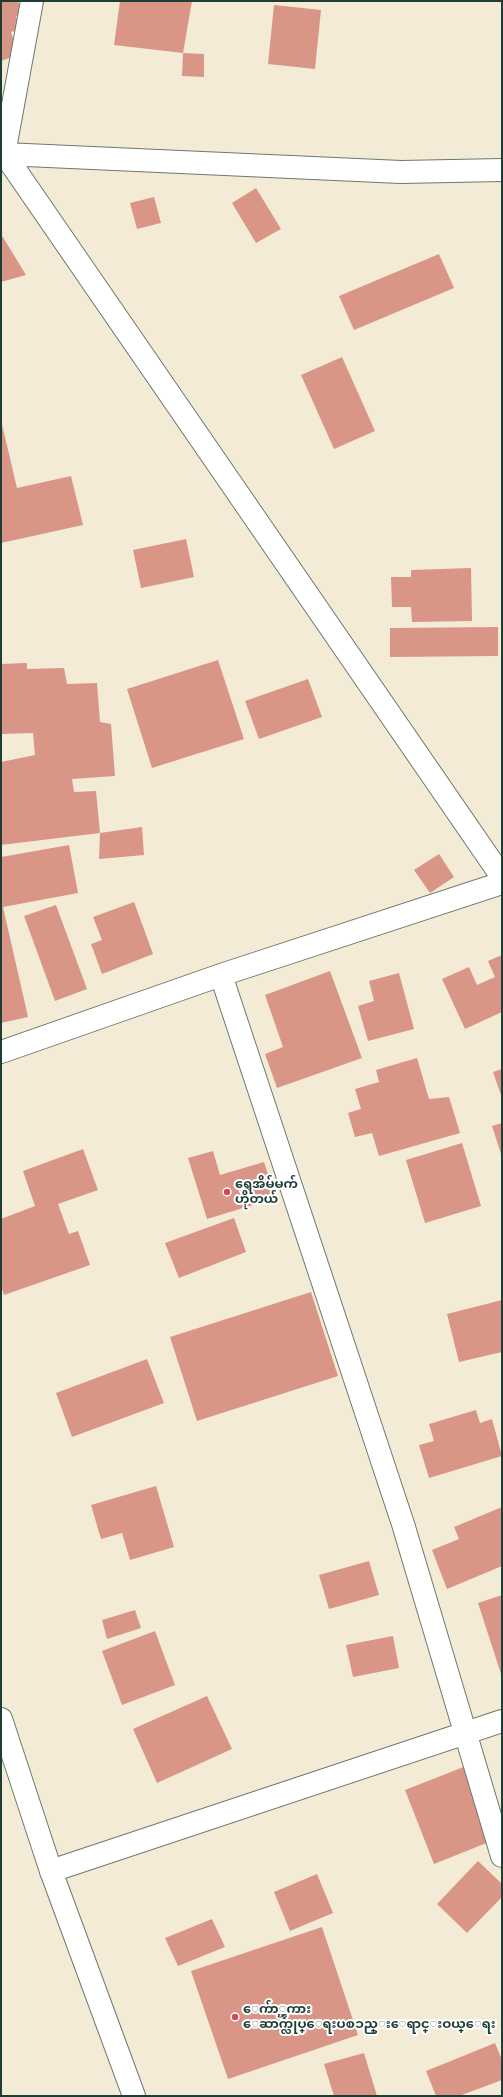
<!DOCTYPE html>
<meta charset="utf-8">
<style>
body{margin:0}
#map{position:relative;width:503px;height:2097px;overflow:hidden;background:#f4ebd6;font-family:Mynerve,sans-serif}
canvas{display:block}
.frame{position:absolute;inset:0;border:2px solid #1f3d34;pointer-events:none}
</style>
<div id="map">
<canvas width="503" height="2097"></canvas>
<div class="frame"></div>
</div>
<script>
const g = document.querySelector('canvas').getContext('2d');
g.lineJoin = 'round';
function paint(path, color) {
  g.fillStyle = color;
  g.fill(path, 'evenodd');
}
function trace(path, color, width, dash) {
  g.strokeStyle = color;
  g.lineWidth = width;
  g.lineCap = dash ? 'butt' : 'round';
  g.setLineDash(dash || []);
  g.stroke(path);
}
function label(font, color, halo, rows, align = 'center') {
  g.font = font + ' Mynerve,"Noto Sans Myanmar",sans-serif';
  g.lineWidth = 4;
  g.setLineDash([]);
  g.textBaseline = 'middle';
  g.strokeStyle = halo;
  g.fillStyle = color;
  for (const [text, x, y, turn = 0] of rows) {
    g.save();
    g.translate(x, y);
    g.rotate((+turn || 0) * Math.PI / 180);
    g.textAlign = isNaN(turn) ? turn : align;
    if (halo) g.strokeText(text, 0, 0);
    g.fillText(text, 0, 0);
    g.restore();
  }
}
paint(new Path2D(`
 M1,1H18L22,14L16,16L19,30L11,32L18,55L1,61Z
 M120,1H192L183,53L114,45Z
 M274,5L321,10L315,69L268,64Z
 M183,53L204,54V77L182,76Z
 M256,188L281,229L256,243L232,203Z
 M154,197L161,223L137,229L130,203Z
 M1,234L26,275L1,282Z
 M439,254L454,288L354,330L339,296Z
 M342,357L375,431L334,449L301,375Z
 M1,420L17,488L71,476L83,525L1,543Z
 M186,539L194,577L141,588L133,550Z
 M471,568L472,621L412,622L411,607H392L391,577H411V570Z
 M498,627V656L390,657V628Z
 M218,660L244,739L152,768L127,689Z
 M27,663V669L64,668L67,684L97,683L100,722L111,724L115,776L72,779L74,792L96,791L100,833L142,827L144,855L99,859L100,833L1,845V762L35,755L33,733L1,734V664Z
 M308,679L322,717L259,739L245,701Z
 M69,845L78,893L3,907L28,1017L1,1023V857Z
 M439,854L454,877L430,893L414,870Z
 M134,902L153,954L102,974L91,944L102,940L93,917Z
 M56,905L87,989L55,1001L24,916Z
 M502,955V1012L465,1029L442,979L469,967L477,985L495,977L488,961Z
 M330,971L362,1058L277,1088L265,1054L283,1047L265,995Z
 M399,973L414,1029L368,1041L358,1006L374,1001L369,981Z
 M417,1058L429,1099L449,1097L460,1133L379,1156L372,1133L355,1137L348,1113L361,1109L355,1089L379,1082L376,1070Z
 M502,1069V1098L493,1072Z
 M502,1123V1157L492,1126Z
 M462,1143L481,1206L425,1223L406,1160Z
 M83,1149L98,1190L58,1204L69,1234L78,1231L90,1265L4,1295L1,1286V1219L35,1206L23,1171Z
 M213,1151L220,1175L264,1162L276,1198L207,1219L188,1158Z
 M234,1218L246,1252L179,1278L165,1243Z
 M311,1292L338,1376L197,1421L170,1337Z
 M502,1300V1352L459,1362L447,1314Z
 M147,1359L164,1403L72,1437L56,1393Z
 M476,1410L480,1423L492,1419L502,1456L429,1478L419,1445L434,1441L429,1424Z
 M156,1486L174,1547L130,1560L122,1533L101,1539L91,1505Z
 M502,1507V1566L447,1589L432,1550L459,1539L454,1527Z
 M369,1561L379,1595L329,1609L319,1575Z
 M502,1595V1677L478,1603Z
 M135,1610L141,1628L107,1639L102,1620Z
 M155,1631L175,1685L122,1705L102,1651Z
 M393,1636L399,1668L353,1677L346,1645Z
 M207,1696L232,1749L157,1783L133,1729Z
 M466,1766L494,1840L434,1864L405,1790Z
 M478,1861L502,1884V1897L467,1933L437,1904Z
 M317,1874L333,1913L290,1931L274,1892Z
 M212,1919L225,1947L178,1966L165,1938Z
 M322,1927L358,2035L228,2079L191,1971Z
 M495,2043L502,2060V2080L459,2096H436L426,2071Z
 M364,2053L377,2096H334L324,2064Z`), '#d99687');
const minor = new Path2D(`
 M32,1L4,154L401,172L502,170
 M1,149L502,877
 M221,975L403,1524L502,1856
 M1,1052L221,975L502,883
 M51,1871L502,1721`);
const trunk = new Path2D(`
 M1,1719L51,1871L134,2096`);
trace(minor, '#6a7a6d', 24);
trace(trunk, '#6a7a6d', 24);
trace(minor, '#fff', 22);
trace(trunk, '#fff', 22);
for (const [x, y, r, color] of [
 [227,1192,4,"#d1495b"],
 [235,2017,4,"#d1495b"]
]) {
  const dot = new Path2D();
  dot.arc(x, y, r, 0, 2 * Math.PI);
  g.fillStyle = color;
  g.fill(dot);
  trace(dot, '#fff', 1.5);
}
label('bold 13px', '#1f3d34', '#fff', [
 ["ရွှေအိမ်မက်",235,1185],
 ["ဟိုတယ်",235,1200],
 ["ေက်ာ္ၾကား",243,2010],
 ["ေဆာက္လုပ္ေရးပစၥည္းေရာင္းဝယ္ေရး",243,2025]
], 'left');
</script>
